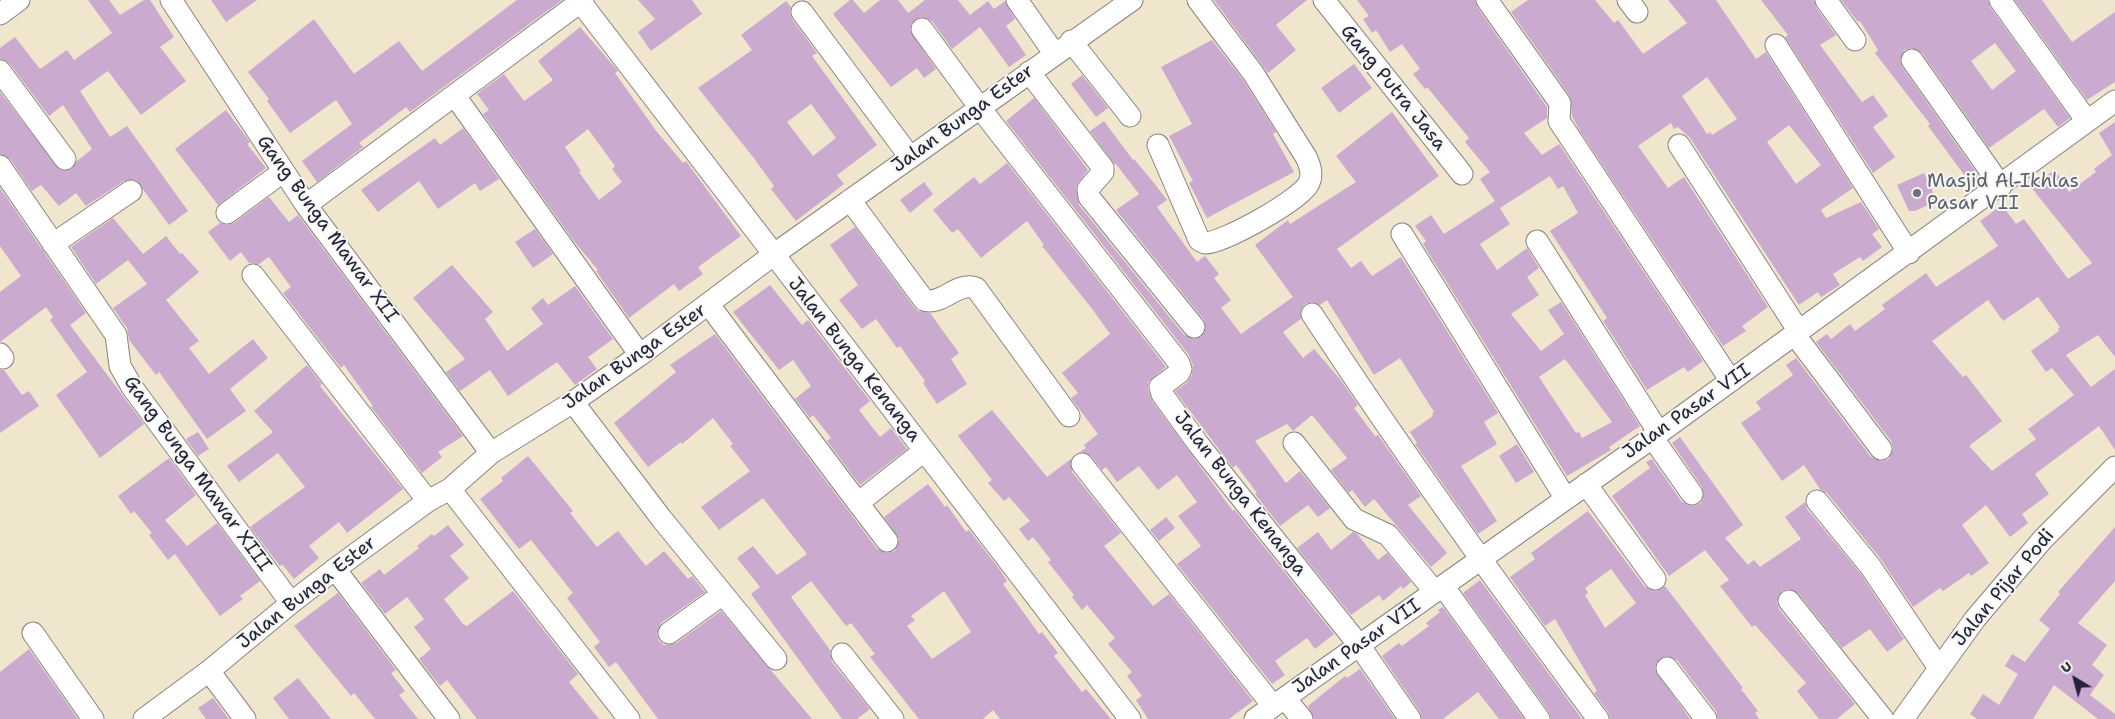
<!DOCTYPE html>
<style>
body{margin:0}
#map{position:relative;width:2115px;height:719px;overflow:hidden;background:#f0e6cd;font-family:"Shantell Sans",sans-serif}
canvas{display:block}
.north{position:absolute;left:2050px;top:654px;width:50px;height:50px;-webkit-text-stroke:4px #f6f6f2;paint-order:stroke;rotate:323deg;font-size:14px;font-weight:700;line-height:20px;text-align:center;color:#22223b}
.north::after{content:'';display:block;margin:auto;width:18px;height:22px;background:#22223b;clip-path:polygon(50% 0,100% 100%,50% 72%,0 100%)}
</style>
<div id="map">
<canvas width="2115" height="719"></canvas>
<div class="north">U</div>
</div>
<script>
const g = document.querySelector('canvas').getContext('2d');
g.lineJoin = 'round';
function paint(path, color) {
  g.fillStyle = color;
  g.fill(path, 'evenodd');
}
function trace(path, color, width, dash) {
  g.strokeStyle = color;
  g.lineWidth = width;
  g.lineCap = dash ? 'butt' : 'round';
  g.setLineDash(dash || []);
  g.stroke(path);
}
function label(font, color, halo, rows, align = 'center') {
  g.font = font + ' "Shantell Sans",sans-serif';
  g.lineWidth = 4;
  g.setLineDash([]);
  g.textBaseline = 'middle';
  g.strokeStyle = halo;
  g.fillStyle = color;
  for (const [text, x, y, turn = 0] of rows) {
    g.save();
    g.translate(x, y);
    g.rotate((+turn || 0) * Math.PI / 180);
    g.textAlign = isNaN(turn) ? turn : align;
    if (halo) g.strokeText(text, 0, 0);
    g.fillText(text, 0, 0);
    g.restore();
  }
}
paint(new Path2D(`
 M88,0H109L120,15L144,0H150L174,37L160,47L186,81L141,115L108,71L80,91L110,137L127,126L188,211L169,225L136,180L124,181L86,206L76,193L59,206L41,185L32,191L10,159L0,154V92L60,170L72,169L77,161L92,149L63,105L49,116L10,64L0,59V48L15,37L40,69L67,50L74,60L112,33Z
 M211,0H257L226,22Z
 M517,0H562L410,112L406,107L359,143L363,147L317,182L302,161L352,124L336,100L290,133L267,101L269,99L248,72L314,19L354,74L399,41L422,71Z
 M638,0H692L702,14L651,51L638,32L655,19Z
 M850,0H853L864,13L880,0H898L908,13L925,0H958L970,15L988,1L994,9L1005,1L1015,19L1006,26L1026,55L1009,67L980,27L952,49L932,21L920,17L911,24L910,31L936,69L924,78L917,68L891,87L833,14Z
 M1214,0H1307L1276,25L1296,50L1268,73Z
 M1357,0H1475L1477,7L1547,107V118L1524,133L1542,155L1559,144L1703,361L1688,372L1684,367L1647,390L1603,321L1607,318L1550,231L1578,213L1563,186L1558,189L1550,176L1500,208L1496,202L1510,224L1480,244L1497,270L1527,248L1539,268L1527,277L1539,295L1511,314L1541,351L1564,334L1548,310L1561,302L1640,426L1609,447L1611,450L1567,476L1423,244L1426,241L1415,226L1431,215L1444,234L1495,201L1480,179L1490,172L1465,142L1469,138L1427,87L1425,89L1413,74L1420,69L1402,44L1390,52L1376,30L1372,33L1363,19L1369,16ZM1565,359L1612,422L1582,438L1579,432L1576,433L1539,377Z
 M1528,0H1595L1614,23L1618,20L1643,54L1687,23L1668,0H1716L1756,59L1766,52L1853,188L1821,210L1826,218L1861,202L1879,229L1872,234L1882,247L1863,261L1860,257L1833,274L1840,285L1821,297L1818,292L1799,305L1690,138L1678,127L1674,129L1671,123L1638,146L1668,188L1684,177L1768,307L1742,326L1746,331L1723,346L1580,131L1572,116L1570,96L1511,12ZM1707,77L1737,119L1712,135L1710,132L1707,134L1682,96ZM1789,125L1821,165L1796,184L1767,142Z
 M1761,0H1814L1816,7L1836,35L1820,45L1862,102L1873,95L1888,116L1873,127L1895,157L1873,173L1785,37L1788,35Z
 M1841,0H1988L1990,7L2070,118L2058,127L2044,109L1989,148L1922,53L1911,48L1904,50L1900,61L1902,67L1983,182L1974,188L1928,126L1930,124L1875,53L1878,50L1860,21L1858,22ZM1995,43L2016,71L1992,90L1971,61Z
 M2015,0H2042L2072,42L2115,12V82L2087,100Z
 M786,1L791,7L790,13L792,19L817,53L812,56L877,145L837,175L844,184L796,221L771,189L774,186L753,157L698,88L752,50L741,35ZM811,104L836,138L813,156L787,122Z
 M580,27L618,71L615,73L657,132L683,163L686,161L741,236L698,267L703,274L679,291L674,284L629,318L596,271L598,270L573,240L483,114L489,110L477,94L504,74L524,101L553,80L538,61ZM588,129L615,166L612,169L622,182L599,200L579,172L581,171L565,147Z
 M1212,40L1243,80L1276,132L1273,134L1294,172L1207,218L1189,183L1193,181L1169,136L1192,124L1161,67Z
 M1354,64L1372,88L1339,113L1321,88Z
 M1082,75L1108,108L1096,117L1071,84Z
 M1034,98L1088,170L1076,186L1079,205L1184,335L1195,339L1205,332L1204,320L1116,210L1139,194L1116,164L1115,165L1090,131L1104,121L1133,160L1134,159L1154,183L1167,200L1157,207L1197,262L1205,256L1219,274L1214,278L1231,300L1221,308L1241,334L1293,297L1255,245L1288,220L1290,224L1356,182L1336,156L1392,112L1439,176L1337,249L1351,268L1361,261L1372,276L1401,257L1498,413L1484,422L1497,444L1461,466L1497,521L1478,534L1415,444L1417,443L1410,432L1433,416L1432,414L1434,412L1400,358L1374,375L1327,300L1320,305L1312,302L1305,304L1301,309V319L1283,332L1303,358L1314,349L1340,379L1358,405L1354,408L1375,436L1378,435L1421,496L1408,505L1447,553L1431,567L1374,499L1365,507L1352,490L1349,493L1331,470L1347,458L1312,415L1293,431L1287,424L1255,441L1286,483L1300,471L1330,508L1318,517L1308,505L1280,526L1255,494L1257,493L1236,465L1233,468L1175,391L1187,383L1192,375L1193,365L1189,355L1006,121Z
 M226,110L250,142L247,144L266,168L218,205L175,149Z
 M2115,122V357L2098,335L2066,355L2091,387L2115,369V450L2099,426L2035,474L2049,494L2022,514L2028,523L2010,537L1986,505L1962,525L1989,563L1971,576L1969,573L1943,591L1940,588L1913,607L1880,558L1827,493L1820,489L1804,465L1782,481L1741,423L1761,409L1756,402L1793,375L1786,365L1796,358L1871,457L1882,461L1889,459L1893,448L1891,441L1816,342L1827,334L1831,339L1850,324L1855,331L1885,309L1882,305L1926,273L1936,287L1998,246L1980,221L2002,205L2016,224L2024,219L2068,279L2092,263L2030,186L2055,170L2069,192L2096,172L2094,169L2112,155L2099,133ZM2038,297L2060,327L2058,329L2059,331L2031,351L2046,372L2052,368L2074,395L2028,429L2036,439L1992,471L1969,446L2002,421L1966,375L1963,377L1932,341L1988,300L2003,321Z
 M463,128L499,179L480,191L475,183L438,209L419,181L378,212L361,190L435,138L440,145Z
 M1007,163L1166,367L1148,382V390L1152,401L1233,511L1234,509L1334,634L1315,649L1307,638L1275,661L1285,675L1272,684L1177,564L1201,546L1178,516L1197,502L1177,475L1158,490L1139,466L1117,482L1106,467L1102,470L1091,456L1080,452L1086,448L1084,445L1098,434L1071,398L1078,393L1062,373L1110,334L1093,310L1042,246L1044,245L1027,221L981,258L958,229L952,233L933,210L974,177L980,184Z
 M1924,173L1937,201L1915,211H1909L1897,185Z
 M924,182L933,194L910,213L900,200Z
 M0,188L86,313L70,325L144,424L100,458L56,395L87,372L50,320L53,317L46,307L0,342V292L21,276L0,246Z
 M269,197L289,222L298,215L463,436L438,452L442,457L422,473L371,407L373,406L344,365L341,368L283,293L291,287L269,257L259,264L249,263L241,252L230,261L208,232L220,223L228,225L234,223Z
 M113,218L143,254L166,236L180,254L182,253L199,272L166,300L199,341L189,348L209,374L253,339L268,358L230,389L246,411L207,439L159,372L156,375L129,340L127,328L113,308L147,284L128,260L96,284L71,247Z
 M855,227L914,307L918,311L930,313L959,353L951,359L967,384L937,404L923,383L925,381L900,346L897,348L876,319L862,329L839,300L858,285L830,245Z
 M535,229L553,254L533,268L515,242Z
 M452,265L493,312L485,319L507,351L543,324L531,308L543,298L548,305L575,286L613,339L588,357L597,369L575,385L557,362L508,396L490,370L460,391L446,372L465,359L413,298Z
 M770,285L802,325L808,320L870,401L859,410L880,437L891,428L907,449L860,485L827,441L831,438L813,415L810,418L795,399L811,386L793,360L779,370L733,312Z
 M715,334L877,549L888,553L895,551L899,539L884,517L928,484L945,507L947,505L966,532L969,530L1000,570L1007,581L1003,584L1039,634L1042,632L1058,653L1054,656L1082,692L1086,689L1111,719H1000L993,710L983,719H919L870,657L875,654L851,623L846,626L811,581L791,597L830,650L832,662L870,709L857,719H842L751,594L760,587L737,558L753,546L777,575L807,554L763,498L719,530L701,507L750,471L730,446L733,444L713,418L682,444L681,442L648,467L614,423L676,372L670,365ZM944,591L971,632L932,659L907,626L915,620L911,616Z
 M307,365L322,384L320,386L403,489L347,533L339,522L309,546L319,558L294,579L282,564L280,566L250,527L305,487L278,453L239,482L227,466L273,432L254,411Z
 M0,370H4L22,395L29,391L39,406L0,433Z
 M992,410L1047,477L1071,459L1072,472L1121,533L1104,546L1153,606L1169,594L1253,701L1229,719H1148L1136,700L1142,696L1127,676L1132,672L1108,644L1115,638L1087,605L1082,610L1072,597L1074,595L1048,562L1051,560L1033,537L1028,541L1019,529L1030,521L1009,497L1004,501L988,483L992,480L958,436Z
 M198,432L209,449L198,456L186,439Z
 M1680,437L1743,525L1725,538L1748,565L1754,560L1760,567L1801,539L1785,517L1805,502L1807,509L1860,573L1904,639L1887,652L1870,629L1842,648L1798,593L1788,589L1781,592L1777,602L1779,609L1855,704L1837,719H1819L1797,691L1806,683L1755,625L1752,627L1720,586L1729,580L1705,550L1669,576L1612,496L1650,468L1646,462L1652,459L1682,502L1693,506L1700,504L1703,499L1702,487L1672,443Z
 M1517,444L1534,472L1516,483L1499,456Z
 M528,456L573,511L570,513L597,547L618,531L646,566L664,551L688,579L692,576L705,592L661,623L657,634L659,641L664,645L676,643L721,611L812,719H658L616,662L609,667L594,647L600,642L567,598L573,593L531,540L519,549L480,499L503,481L501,478Z
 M169,458L196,495L165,520L187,546L217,523L260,581L240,596L243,599L220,616L175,554L168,560L149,535L152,533L134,511L131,514L118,496Z
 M1588,511L1645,587L1656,591L1665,586L1743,688L1741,689L1758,711L1755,713L1759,719H1718L1716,711L1677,660L1666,656L1656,663L1655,670L1690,719H1610L1608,712L1594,693L1597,691L1555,619L1545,626L1510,577L1535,559L1531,553ZM1611,569L1636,603L1605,628L1585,595L1588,593L1585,588Z
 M1166,517L1175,528L1159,541L1150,530Z
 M448,525L464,545L450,556L469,578L444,599L463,624L467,626L513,591L578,674L569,682L599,719H477L447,680L440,686L429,672L419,659L431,649L414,627L424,619L407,597L385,614L361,583L380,569L384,575L419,548L417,546L432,534L434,536Z
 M2115,527V581L2078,623L2107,645L2092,665L2104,675L2090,695L2115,714V719H2098L2054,685L2033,719H1977L1970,714L1983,694L1999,705L2018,674L2005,666L2012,654L2025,662L2050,629L2039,620L2060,594L2058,592Z
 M1318,532L1331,550L1353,532L1357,534L1378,560L1387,553L1411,582L1403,589L1401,586L1383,601L1379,595L1351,615L1297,548Z
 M1480,580L1532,651L1582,719H1551L1549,712L1463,593Z
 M338,593L396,670L391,673L405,691L399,695L418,719H375L354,693L351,696L294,626Z
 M1443,607L1524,719H1499L1478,692L1443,719H1422L1420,712L1382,656L1399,643L1402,646L1429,626L1426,623L1440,612L1438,610Z
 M29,649L78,719H0V672Z
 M1360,669L1395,719H1314L1308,706L1345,676L1347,678Z
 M298,678L331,719H289L273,698Z
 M213,698L229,719H206L198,708Z`), '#caaacf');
const minor = new Path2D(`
 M171,0L306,205L491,453
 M579,0L1130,719
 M1017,0L1054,53
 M1324,0L1462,174
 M1487,0L1560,103L1559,121L1731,381
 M1628,0L1637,12
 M1826,0L1855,40
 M2000,0L2087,121
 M802,12L910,157
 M0,14L19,0
 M922,29L980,108L1179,363L1181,369L1179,373L1160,387L1162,394L1199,445L1359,645L1410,719
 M1071,41L1130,116
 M1776,45L1909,253
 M1912,60L2001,186
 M0,71L65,159
 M1029,72L1103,168V172L1088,189L1089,197L1194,327
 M455,96L640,355
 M1158,145L1197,235L1199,240L1205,243C1223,243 1301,200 1309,183C1313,175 1310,165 1306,157L1253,73L1198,0
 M1679,145L1798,330
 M0,166L116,335L120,366L132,387L291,603
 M850,200L924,300C942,306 957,281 976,288L1069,416
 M306,205L583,0
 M227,213L277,176L281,168
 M1402,234L1566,499
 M1537,241L1659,433
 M53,244L131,191
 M253,275L428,501
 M709,305L858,503L924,451
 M1312,314C1403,453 1499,586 1598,719
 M1795,335L1881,449
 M0,354L3,358
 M573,402L661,518L776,659
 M1652,437L1692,494
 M1294,443L1354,519L1388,535L1435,592
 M1082,464L1273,706
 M1586,484L1655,579
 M450,489L629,719
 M1817,501L1870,566L1939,668
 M858,503L887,541
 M335,569L449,719
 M1443,586L1539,719
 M1789,601L1883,719
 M33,633L93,719
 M669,633L723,594
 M842,654L893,719
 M1667,668L1706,719
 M209,671L245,719
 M1285,698L1302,719
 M144,719L209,671L291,603L335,569L428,501L450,489L491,453L573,402L640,355L773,255L1132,0
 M1255,719L1659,433L2115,101
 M1903,719L1975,619L2043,539L2115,467`);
trace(minor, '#898484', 23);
trace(minor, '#fff', 21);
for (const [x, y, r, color] of [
 [1917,193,5,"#6b7280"]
]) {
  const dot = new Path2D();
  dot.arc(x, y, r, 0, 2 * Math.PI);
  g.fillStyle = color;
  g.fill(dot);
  trace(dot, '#f6f6f2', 2);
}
label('19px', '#22223b', '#f6f6f2', [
 ["Gang Putra Jasa",1393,88,51],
 ["Jalan Bunga Ester",963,119,-36],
 ["Gang Bunga Mawar XII",327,229,54],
 ["Jalan Bunga Ester",635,357,-35],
 ["Jalan Bunga Kenanga",854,360,52],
 ["Jalan Pasar VII",1687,412,-35],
 ["Gang Bunga Mawar XIII",197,474,54],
 ["Jalan Bunga Kenanga",1240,494,52],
 ["Jalan Pijar Podi",2004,588,-50],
 ["Jalan Bunga Ester",307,593,-38],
 ["Jalan Pasar VII",1357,647,-35]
]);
label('19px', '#5b616d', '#f6f6f2', [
 ["Masjid Al-Ikhlas",1927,182],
 ["Pasar VII",1927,204]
], 'left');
</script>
